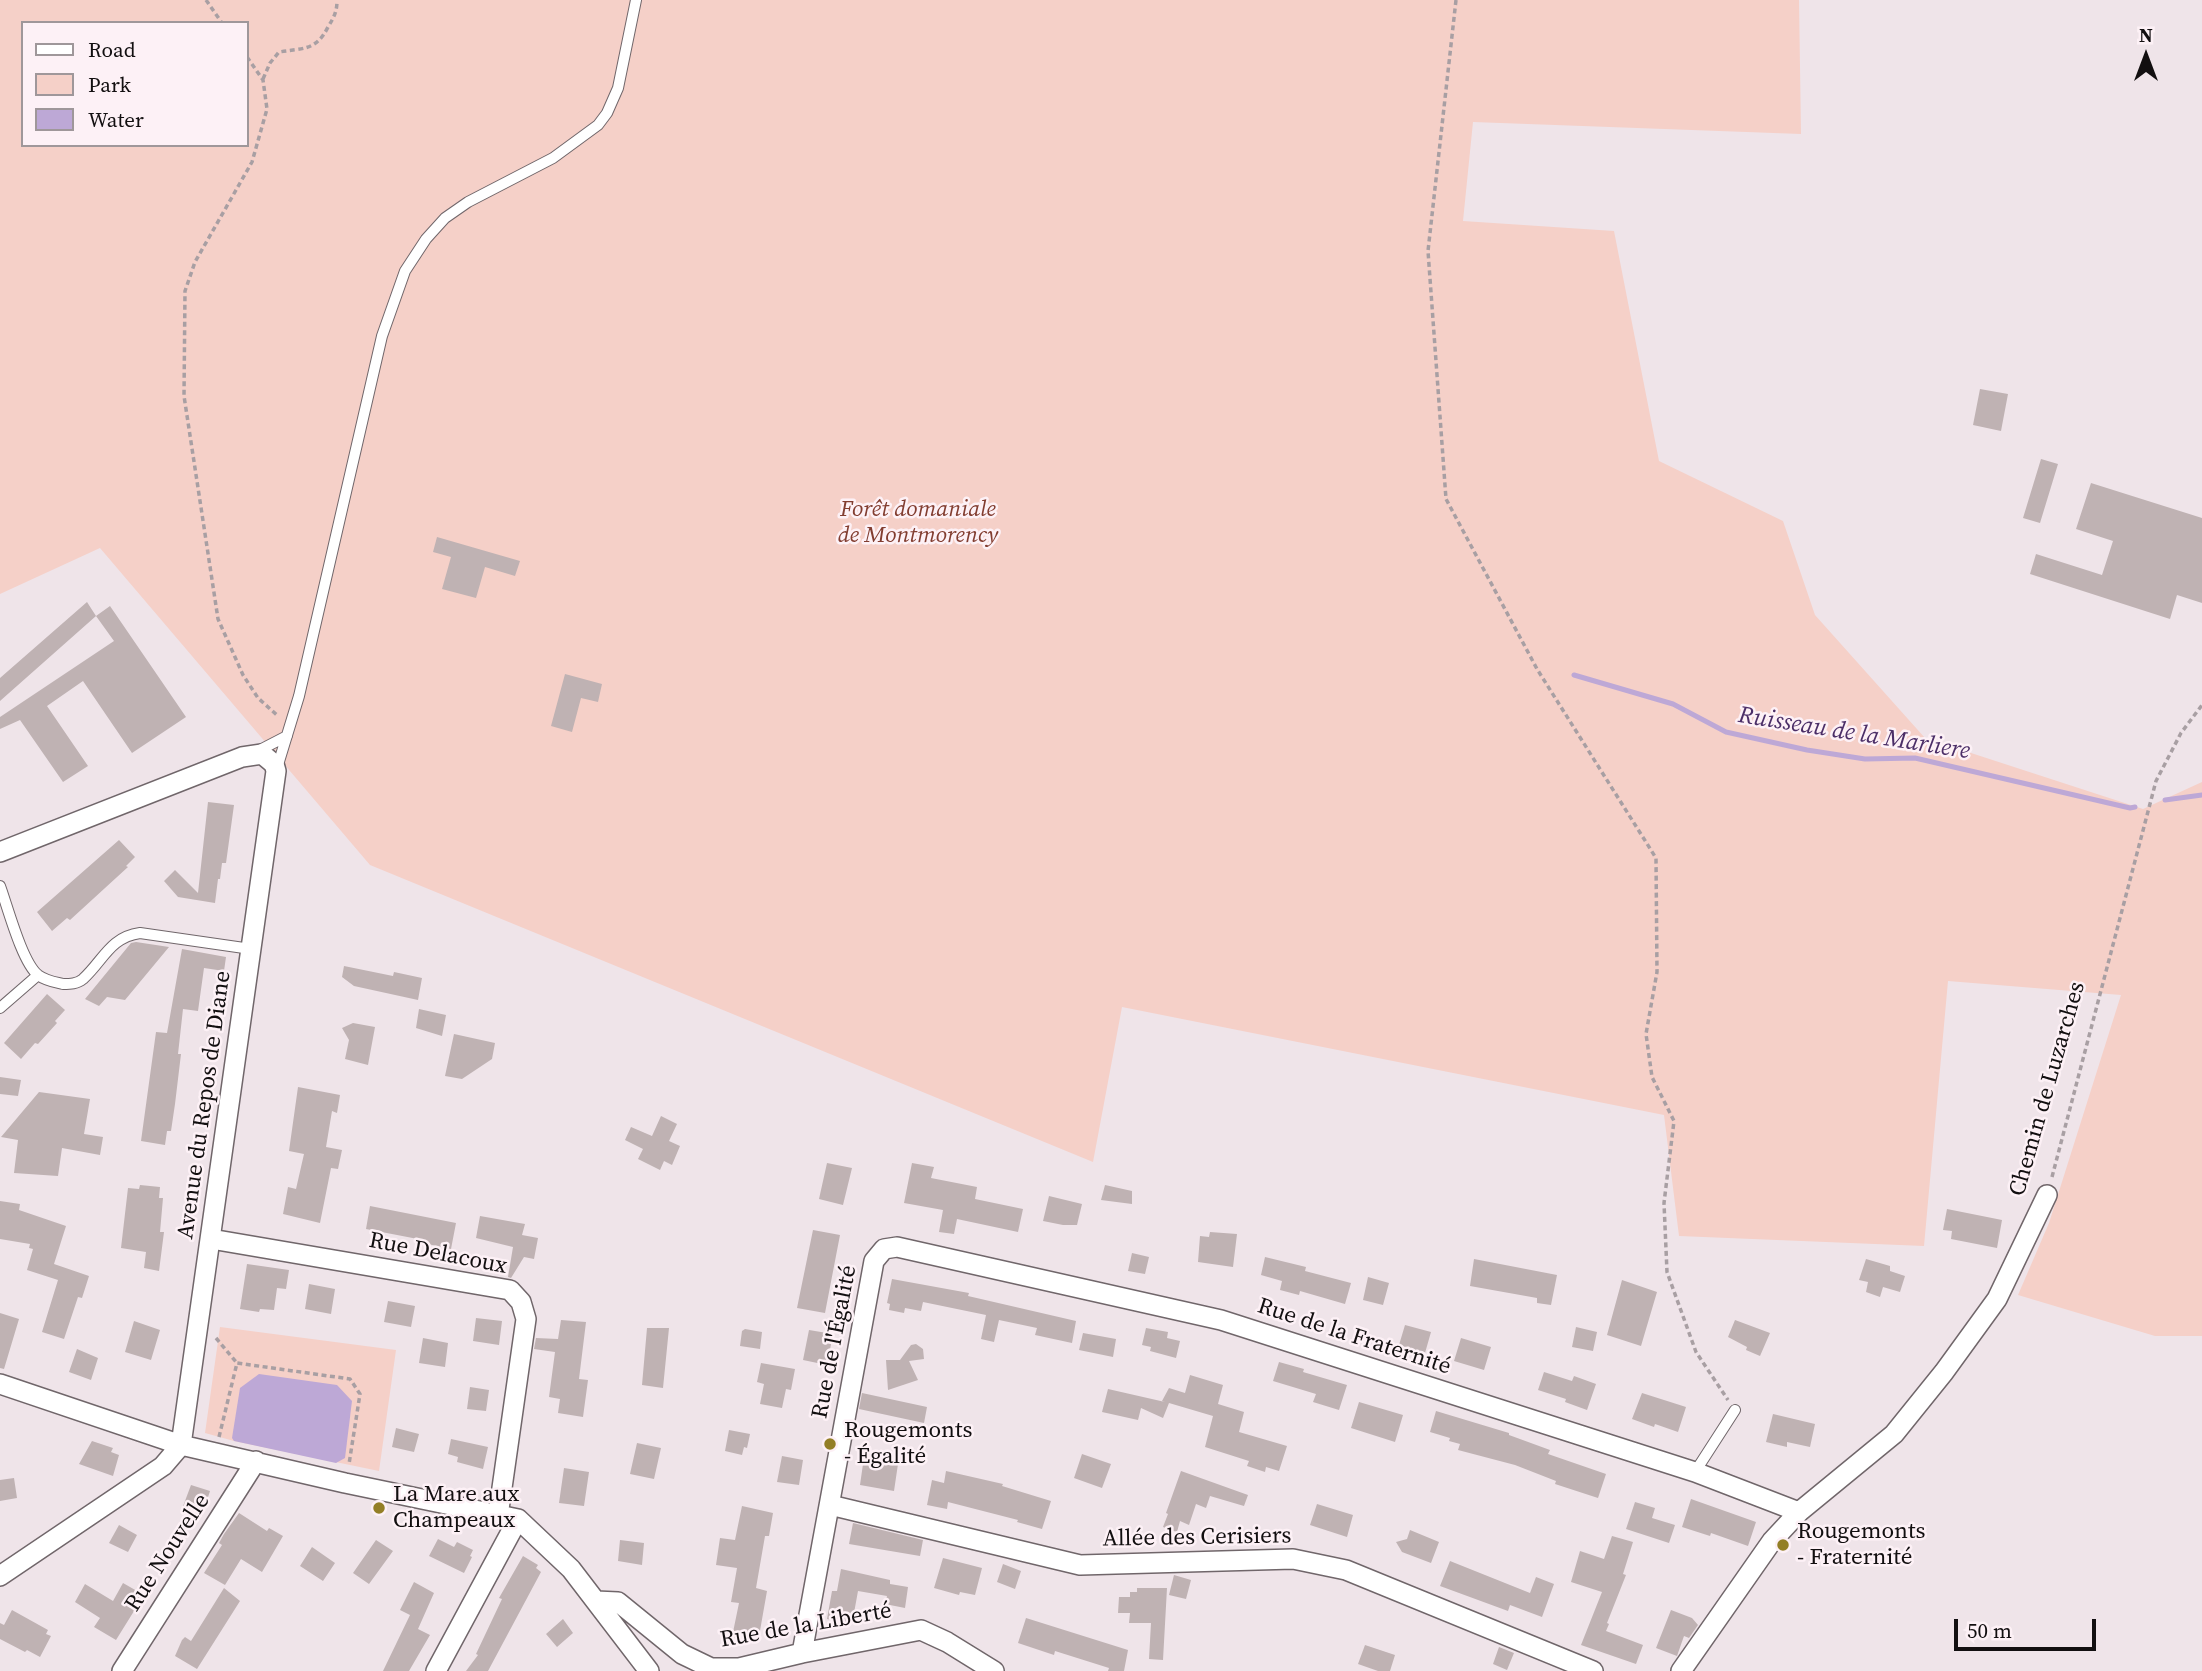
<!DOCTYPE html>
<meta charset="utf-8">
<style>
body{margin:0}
#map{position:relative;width:2202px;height:1671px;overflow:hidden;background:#efe4e9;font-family:"Source Serif 4",serif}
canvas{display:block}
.legend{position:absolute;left:21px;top:21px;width:228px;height:126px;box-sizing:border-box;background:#fdf1f6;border:2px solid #9f979a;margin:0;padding:9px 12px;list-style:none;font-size:21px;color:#120f10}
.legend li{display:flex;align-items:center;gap:14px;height:35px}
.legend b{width:35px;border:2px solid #9f979a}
.north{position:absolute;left:2111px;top:21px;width:70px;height:70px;-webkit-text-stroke:5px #fdf1f6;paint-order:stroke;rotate:0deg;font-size:19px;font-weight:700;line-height:28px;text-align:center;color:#120f10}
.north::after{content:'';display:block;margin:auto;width:24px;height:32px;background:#120f10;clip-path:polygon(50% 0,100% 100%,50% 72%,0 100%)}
.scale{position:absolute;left:1954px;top:1619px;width:142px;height:32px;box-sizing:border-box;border:4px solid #120f10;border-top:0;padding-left:9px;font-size:21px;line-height:24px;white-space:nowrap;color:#120f10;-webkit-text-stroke:5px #fdf1f6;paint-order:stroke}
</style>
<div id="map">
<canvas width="2202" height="1671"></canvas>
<ul class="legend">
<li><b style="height:9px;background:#fff"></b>Road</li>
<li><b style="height:19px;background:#f5d0c8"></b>Park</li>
<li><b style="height:19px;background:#bda8d6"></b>Water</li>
</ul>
<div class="north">N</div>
<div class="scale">50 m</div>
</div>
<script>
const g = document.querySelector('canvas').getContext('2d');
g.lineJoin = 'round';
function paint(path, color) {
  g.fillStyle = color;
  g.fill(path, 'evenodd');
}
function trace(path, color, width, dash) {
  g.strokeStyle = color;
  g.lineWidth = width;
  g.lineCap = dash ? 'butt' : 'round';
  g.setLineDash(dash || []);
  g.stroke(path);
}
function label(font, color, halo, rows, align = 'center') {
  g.font = font + ' "Source Serif 4",serif';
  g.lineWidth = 5;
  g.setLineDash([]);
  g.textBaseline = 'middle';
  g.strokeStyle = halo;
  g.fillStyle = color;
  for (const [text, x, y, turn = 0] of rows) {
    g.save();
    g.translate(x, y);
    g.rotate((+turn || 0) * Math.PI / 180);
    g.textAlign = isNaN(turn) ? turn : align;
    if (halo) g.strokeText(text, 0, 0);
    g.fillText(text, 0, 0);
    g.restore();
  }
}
paint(new Path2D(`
 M0,0H1799L1801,134L1473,122L1463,221L1614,231L1659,461L1783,521L1815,615L1925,738L2143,809L2202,782V1336H2155L2018,1295L2049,1223L2121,995L1948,981L1924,1246L1679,1236L1664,1115L1122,1007L1093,1162L370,865L100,548L0,594ZM23,23H247V145H23Z
 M220,1327L396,1350L379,1471L234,1441L205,1433Z`), '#f5d0c8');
paint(new Path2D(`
 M259,1374L337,1385L352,1401L345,1458L336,1463L234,1441L232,1438L240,1388Z`), '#bda8d6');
trace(new Path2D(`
 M1574,675L1673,704L1726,732L1807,750L1865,759L1915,758L2130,808L2135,807
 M2165,800L2202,795`), '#bda8d6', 5);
paint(new Path2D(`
 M1980,389L2008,394L2001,431L1973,425Z
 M2041,459L2058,464L2040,523L2023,518Z
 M2091,483L2202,518V603L2177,595L2170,619L2030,574L2036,554L2102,575L2113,541L2076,529Z
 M437,537L520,561L515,576L485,567L476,598L442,589L451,557L433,552Z
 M87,602L96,616L0,701V678Z
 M110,606L186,717L132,753L83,681L47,706L88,766L63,782L20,720L0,729V717L114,641L96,616Z
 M565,674L602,684L598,702L581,698L572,732L551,726Z
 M208,802L234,805L226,863H222L220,879H218L215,903L178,897L164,881L175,870L198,893Z
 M119,840L135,857L126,866L128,867L70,920L67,918L52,931L37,912Z
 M136,942L169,947L125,1000L107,997L99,1006L85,999L131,943Z
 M182,949L226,957L224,971L204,968L198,1011L183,1009L178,1054H181L175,1104L171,1131H167L165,1145L141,1141L156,1032L167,1033Z
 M344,966L393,976L394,972L422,978L418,1000L354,986L342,977Z
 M47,994L65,1010L55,1021L57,1023L38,1044L35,1043L21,1059L4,1043Z
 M419,1009L446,1015L442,1036L416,1028Z
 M353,1023L375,1027L368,1065L345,1059L349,1040L342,1028Z
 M454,1034L495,1043L492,1059L462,1079L445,1076Z
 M0,1077L21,1080L18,1096L0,1094Z
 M298,1087L340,1095L337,1113L332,1111L326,1147L342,1150L338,1169L331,1168L320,1223L283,1214L288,1187L296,1189L304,1154L289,1151Z
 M39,1092L90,1099L84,1134L103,1137L100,1155L62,1148L58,1176L14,1173L18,1140L1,1137Z
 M661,1116L677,1124L669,1141L680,1146L672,1165L664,1161L660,1170L638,1159L643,1149L625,1140L631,1127L652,1136Z
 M827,1163L852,1168L843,1205L819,1199Z
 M912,1163L934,1167L931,1178L977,1187L975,1199L1023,1209L1018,1232L957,1219L954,1234L939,1232L943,1210L904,1203Z
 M140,1185L160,1187L159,1198H163L160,1232H164L159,1271L144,1268L146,1252L121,1248L128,1188L139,1189Z
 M1105,1185L1132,1191V1204L1101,1200Z
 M1049,1196L1082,1204L1077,1225H1063L1043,1221Z
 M0,1201L20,1204L19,1210L66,1226L54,1264L89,1276L82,1298L78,1297L64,1339L42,1332L58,1280L27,1270L33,1249L29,1248L30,1244L0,1239Z
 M370,1206L456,1223L451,1249L423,1243V1240L366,1229Z
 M1947,1209L2002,1220L1997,1248L1951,1239L1952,1231L1943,1230Z
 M480,1216L525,1224L522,1235L538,1238L534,1259L524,1257L511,1278L508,1277L513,1247L476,1238Z
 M813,1230L840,1235L825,1313L797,1308Z
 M1210,1232L1237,1234L1233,1267L1198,1262L1200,1236L1209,1237Z
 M1132,1253L1149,1257L1145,1274L1128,1271Z
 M1265,1257L1306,1267L1305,1271L1351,1283L1345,1304L1300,1291L1299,1295L1280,1290L1282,1281L1261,1275Z
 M1474,1259L1557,1275L1551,1305L1537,1303V1298L1470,1286Z
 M1866,1259L1890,1266V1271L1905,1276L1900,1292L1883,1287L1880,1297L1866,1292L1868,1282L1859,1280Z
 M247,1264L289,1270L286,1289L277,1288L274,1310L260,1309L259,1312L240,1309Z
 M1368,1277L1389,1283L1383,1305L1363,1300Z
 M892,1279L969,1293L968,1296L1076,1321L1072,1343L1035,1335L1037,1328L999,1320L994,1342L981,1339L986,1315L923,1302L921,1311L905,1308L904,1313L889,1310L890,1304L887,1303Z
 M1622,1280L1657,1292L1641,1346L1607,1335Z
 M309,1284L335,1289L331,1314L305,1309Z
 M388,1301L415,1306L411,1327L384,1322Z
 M0,1313L19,1319L4,1369L0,1368Z
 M476,1318L502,1321L499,1345L473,1341Z
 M561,1320L586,1322L579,1379L588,1380L583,1417L558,1413L560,1399L549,1397L555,1352L534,1349L536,1338L558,1339Z
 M1735,1320L1770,1333L1760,1356L1746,1350L1747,1347L1728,1337Z
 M134,1321L160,1330L151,1360L125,1352Z
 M1405,1325L1431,1332L1425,1353L1399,1345Z
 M1576,1327L1597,1332L1593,1351L1572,1347Z
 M647,1328H669L663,1388L642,1385Z
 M1146,1328L1168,1332L1167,1338L1180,1341L1176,1358L1150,1351L1151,1347L1142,1345Z
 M745,1329L762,1332L760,1349L740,1346L742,1331Z
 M809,1330L833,1334L827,1365L803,1360Z
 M1083,1333L1116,1339L1113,1357L1079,1350Z
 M423,1338L448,1343L445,1367L419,1363Z
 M1461,1338L1491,1347L1484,1370L1454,1361Z
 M916,1344L923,1349L924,1359L909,1361L918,1380L888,1390L886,1360H900L911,1345Z
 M77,1349L98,1358L91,1380L69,1372Z
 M1279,1362L1304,1369L1303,1372L1347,1385L1339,1410L1313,1402L1316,1394L1273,1381Z
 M761,1363L795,1369L791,1390L786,1389L782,1408L760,1404L764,1384L757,1382Z
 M1544,1372L1572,1381L1574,1376L1596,1384L1587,1410L1565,1402L1566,1399L1538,1390Z
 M1190,1375L1223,1385L1218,1404L1244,1412L1239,1432L1287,1446L1279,1471L1266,1467L1265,1472L1247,1466L1249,1461L1205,1447L1213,1416L1169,1403L1163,1418L1141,1408L1138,1420L1102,1412L1108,1389L1165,1402L1162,1401L1169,1388L1185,1393Z
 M470,1387L489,1390L486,1411L467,1409Z
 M862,1393L927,1407L924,1423L859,1409Z
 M1642,1393L1686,1407L1678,1432L1655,1424L1654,1427L1632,1419Z
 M1359,1402L1403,1415L1395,1442L1351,1428Z
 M1436,1411L1509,1433V1435L1550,1450L1548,1454L1606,1474L1598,1498L1555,1484L1556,1481L1515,1465L1458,1450L1460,1444L1449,1441L1450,1438L1430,1432Z
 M1773,1414L1815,1424L1810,1447L1787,1442V1447L1766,1442Z
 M396,1428L419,1434L414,1452L392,1447Z
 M729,1430L750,1434L747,1448L744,1447L742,1455L725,1451Z
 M451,1439L488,1447L483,1469L457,1462L458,1457L448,1454Z
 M92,1441L113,1448L111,1452L119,1455L113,1476L79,1464Z
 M637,1443L661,1448L654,1479L630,1474Z
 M1082,1454L1111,1464L1102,1488L1074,1478Z
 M782,1456L803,1460L799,1485L777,1482Z
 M864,1457L898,1464L894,1491L860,1485Z
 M564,1468L589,1472L584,1506L559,1503Z
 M946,1471L1003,1484L1002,1486L1051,1501L1042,1529L1017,1522L1018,1520L948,1502L947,1509L927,1505L932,1480L944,1483Z
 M1181,1471L1248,1495L1244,1506L1210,1496L1206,1508L1196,1504L1189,1525L1180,1521L1177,1532L1163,1527L1168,1514L1166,1513Z
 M14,1478L17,1498L0,1501V1480Z
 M191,1485L210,1491L202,1516L182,1509Z
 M1691,1499L1756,1522L1748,1546L1711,1533L1710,1536L1682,1527Z
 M1635,1502L1655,1508L1652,1518L1675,1525L1669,1543L1626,1529Z
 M1317,1504L1353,1515L1347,1537L1310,1525Z
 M742,1506L773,1513L769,1536H765L756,1588L767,1591L758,1642L732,1637L739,1603L731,1602L737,1568L716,1565L720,1538L735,1540Z
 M239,1513L267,1531L269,1528L283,1536L262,1572L241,1559L225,1585L204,1573L222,1545L219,1543L224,1534Z
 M853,1523L923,1540L920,1556L849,1544Z
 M119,1525L137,1535L128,1552L109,1543Z
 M1410,1530L1439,1542L1431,1563L1402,1552L1396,1542L1407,1539Z
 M1612,1536L1633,1542L1623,1574L1626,1575L1607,1623L1609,1624L1606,1631L1643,1645L1636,1664L1581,1645L1602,1592L1571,1582L1580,1551L1604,1559Z
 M438,1539L454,1547L457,1542L473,1550L470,1556L472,1557L464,1573L429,1556Z
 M376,1540L393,1551L369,1584L353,1573Z
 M620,1540L644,1543L642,1565L618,1561Z
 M312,1547L335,1563L323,1581L300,1566Z
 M523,1556L538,1565L536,1568L541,1572L488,1671H466L478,1655L476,1654L502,1599L499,1598Z
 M943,1558L982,1568L975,1595L960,1592L959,1595L934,1588Z
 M1450,1561L1530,1593L1536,1577L1554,1584L1542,1617L1510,1605L1508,1611L1440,1586Z
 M1003,1564L1021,1571L1015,1589L997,1582Z
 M841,1569L890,1580V1584L908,1587L905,1608L885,1604L887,1596L858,1591L852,1624L827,1619L832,1591H837Z
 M1174,1575L1191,1580L1186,1599L1169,1595Z
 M414,1582L434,1593L418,1629L430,1635L409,1671H383L410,1615L400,1610Z
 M123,1583L144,1595L116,1640L94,1627L100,1618L75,1602L85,1584L113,1601Z
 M224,1588L240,1601L197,1669L175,1656L182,1640L185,1637L191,1641Z
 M1137,1588H1167L1163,1660L1149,1659L1151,1623H1129L1130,1613H1118L1119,1597H1130V1592H1137Z
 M12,1610L48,1630L46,1634L51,1636L40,1657L27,1650L25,1652L0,1639V1623L4,1625Z
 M1671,1610L1692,1618L1698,1625L1689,1638L1684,1636L1677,1656L1656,1648Z
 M1026,1618L1128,1650L1124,1671H1108L1109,1668L1055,1651L1054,1655L1018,1643Z
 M563,1619L573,1633L557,1647L546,1634Z
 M1365,1645L1395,1655L1390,1671H1378L1358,1664Z
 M1499,1647L1514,1653L1507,1670L1493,1664Z`), '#bfb2b3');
const lane = new Path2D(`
 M256,752L287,736
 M277,768L299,696L382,336L405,271L426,239L445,218L468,202L553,158L598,125L607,113L618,88L636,0
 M0,886C8,908 22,962 38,975C46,981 54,982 63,984C70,984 77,984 83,979C103,961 110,937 140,933L251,949
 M0,1008L38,975
 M1695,1472L1735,1410`);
const street = new Path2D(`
 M0,852L242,757L262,754L274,764L276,771L181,1445L163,1466L0,1576
 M211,1239L510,1290L521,1302L526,1319L498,1516
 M0,1384L181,1445L345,1483L518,1519L571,1569L649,1671
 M830,1505L1080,1565L1293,1559L1346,1570L1593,1671
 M596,1601L618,1602L682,1654L711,1668H739L802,1653L921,1630L947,1642L994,1671
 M802,1653L874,1261L884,1249L897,1247L1221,1320L1695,1472L1799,1512
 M122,1671L256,1461
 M436,1671L518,1519
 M1681,1671L1772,1541L1799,1512L1894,1434L1944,1372L1997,1299L2047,1195`);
trace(lane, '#70666a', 12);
trace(street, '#70666a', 22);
trace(new Path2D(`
 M206,0L222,23
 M1456,0L1428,251L1446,499L1537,669L1656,858L1657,972L1646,1034L1652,1077L1674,1121L1664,1203L1667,1272L1696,1352L1728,1400
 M247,57L263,80L267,109L252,162L195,262L185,291L184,396L218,619L243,675L258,698L278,716
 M263,79L270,63L279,52C303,48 316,51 328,27C334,17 337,12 337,0
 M2052,1177L2156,781L2181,733L2202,705
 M216,1338L237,1363
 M219,1437L237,1363L350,1379L360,1394L349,1464`), '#a89fa3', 3.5, [5, 3.5]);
trace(lane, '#fff', 10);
trace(street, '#fff', 19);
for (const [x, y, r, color] of [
 [830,1444,7,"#937f26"],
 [379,1508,7,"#937f26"],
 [1783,1545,7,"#937f26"]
]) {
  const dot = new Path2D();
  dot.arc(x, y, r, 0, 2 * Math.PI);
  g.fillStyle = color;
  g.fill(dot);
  trace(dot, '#fdf1f6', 2.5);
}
label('italic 23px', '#823d30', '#fdf1f6', [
 ["Forêt domaniale",918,510],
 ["de Montmorency",918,536]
]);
label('23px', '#120f10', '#fdf1f6', [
 ["Chemin de Luzarches",2048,1089,-74],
 ["Avenue du Repos de Diane",205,1105,-82],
 ["Rue Delacoux",438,1254,11],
 ["Rue de la Fraternité",1354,1337,18],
 ["Rue de l'Égalité",835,1342,-79],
 ["Allée des Cerisiers",1197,1538,-1],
 ["Rue Nouvelle",168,1553,-57],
 ["Rue de la Liberté",806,1626,-10]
]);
label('23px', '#120f10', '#fdf1f6', [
 ["Rougemonts",844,1431],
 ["- Égalité",844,1457],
 ["La Mare aux",393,1495],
 ["Champeaux",393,1521],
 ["Rougemonts",1797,1532],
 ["- Fraternité",1797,1558]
], 'left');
label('italic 24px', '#4b2e67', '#fdf1f6', [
 ["Ruisseau de la Marliere",1854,734,9]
]);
</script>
